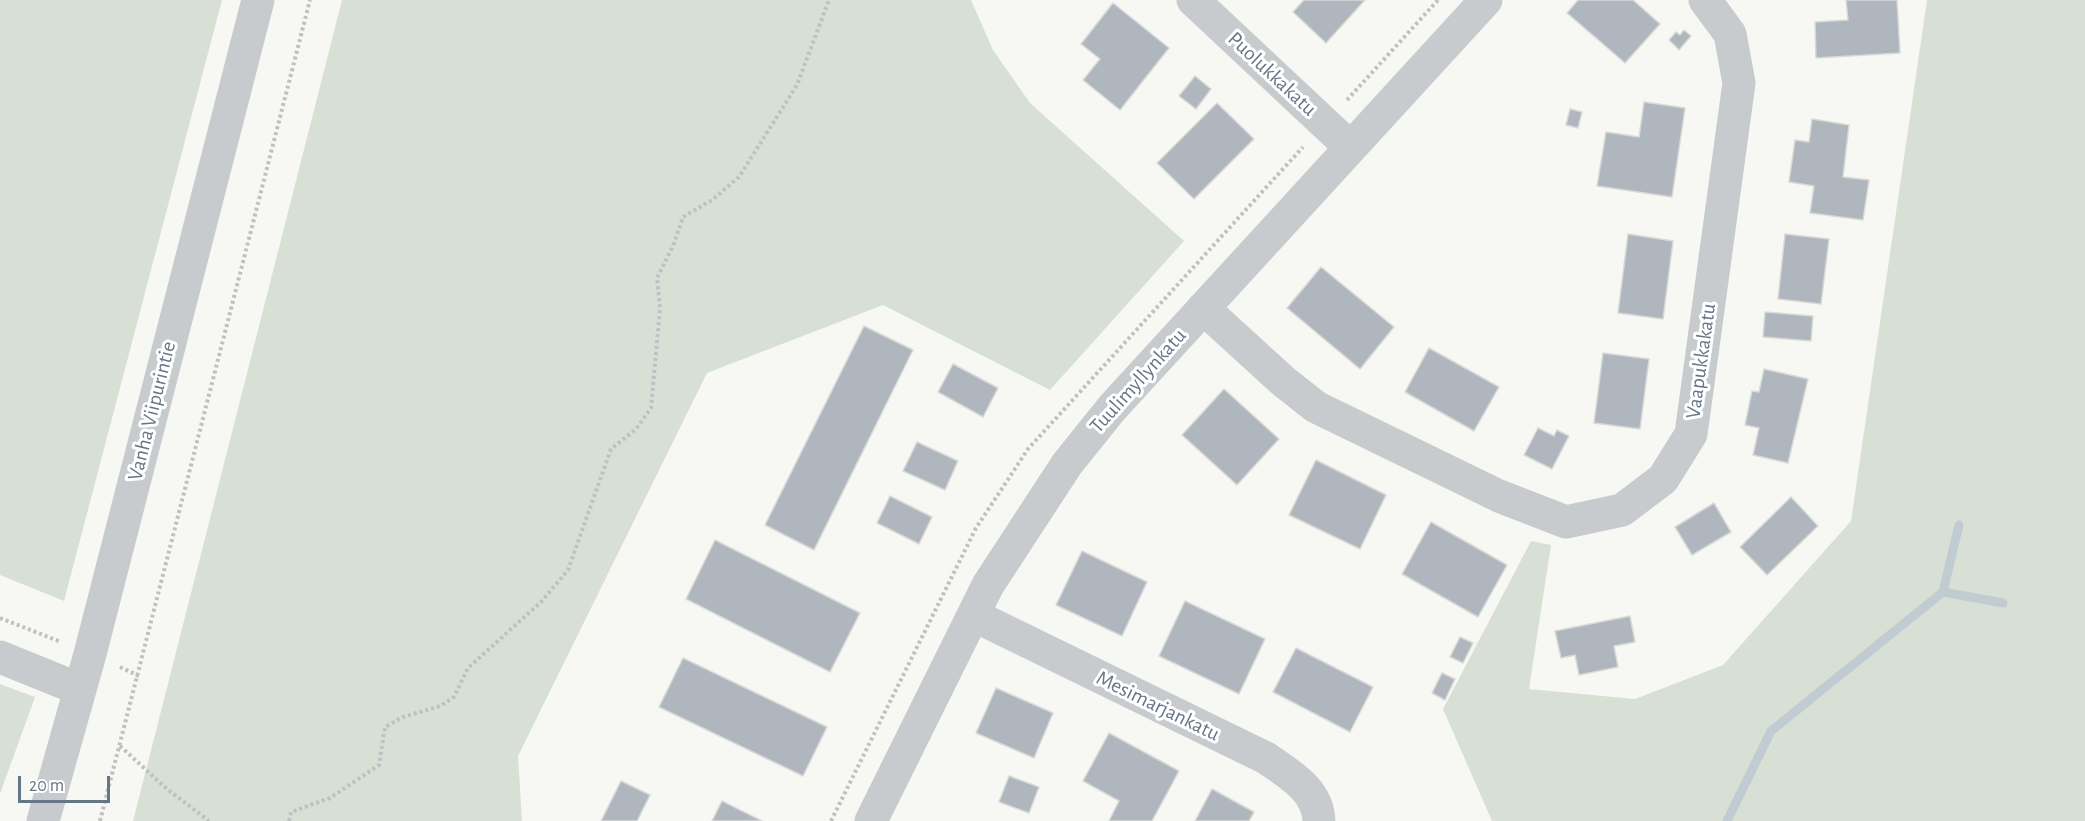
<!DOCTYPE html>
<style>
body{margin:0}
#map{position:relative;width:2085px;height:821px;overflow:hidden;background:#f7f8f4;font-family:"Alegreya Sans",sans-serif}
canvas{display:block}
.scale{position:absolute;left:18px;top:776px;width:92px;height:27px;box-sizing:border-box;border:3px solid #657687;border-top:0;padding-left:8px;font-size:18px;line-height:21px;white-space:nowrap;color:#657687;-webkit-text-stroke:4px #fff;paint-order:stroke}
</style>
<div id="map">
<canvas width="2085" height="821"></canvas>
<div class="scale">20 m</div>
</div>
<script>
const g = document.querySelector('canvas').getContext('2d');
g.lineJoin = 'round';
function paint(path, color) {
  g.fillStyle = color;
  g.fill(path, 'evenodd');
}
function trace(path, color, width, dash) {
  g.strokeStyle = color;
  g.lineWidth = width;
  g.lineCap = dash ? 'butt' : 'round';
  g.setLineDash(dash || []);
  g.stroke(path);
}
function label(font, color, halo, rows, align = 'center') {
  g.font = font + ' "Alegreya Sans",sans-serif';
  g.lineWidth = 6;
  g.setLineDash([]);
  g.textBaseline = 'middle';
  g.strokeStyle = halo;
  g.fillStyle = color;
  for (const [text, x, y, turn = 0] of rows) {
    g.save();
    g.translate(x, y);
    g.rotate((+turn || 0) * Math.PI / 180);
    g.textAlign = isNaN(turn) ? turn : align;
    if (halo) g.strokeText(text, 0, 0);
    g.fillText(text, 0, 0);
    g.restore();
  }
}
paint(new Path2D(`
 M0,0H222L64,601L0,575Z
 M342,0H971L993,50L1030,103L1184,241L1050,390L883,305L707,373L518,756L522,821H133Z
 M1927,0H2085V821H1492L1443,709L1531,541L1551,545L1529,689L1635,699L1723,665L1851,521Z
 M0,684L35,697L0,794Z`), '#d8e0d5');
trace(new Path2D(`
 M1943,592L2003,603
 M1727,821L1771,731L1943,592L1959,525`), '#c1ccd2', 9);
const building = new Path2D(`
 M1304,0H1365L1326,43L1293,12Z
 M1578,0H1633L1660,24L1625,63L1567,13Z
 M1846,0H1897L1900,53L1816,58L1815,22L1848,20Z
 M1113,3L1169,48L1120,110L1083,80L1100,59L1081,44Z
 M1684,30L1691,36L1679,50L1669,40L1676,32L1680,35Z
 M1195,76L1211,89L1196,109L1179,96Z
 M1644,102L1685,108L1672,197L1597,186L1606,132L1639,137Z
 M1217,103L1254,139L1194,199L1157,163Z
 M1570,109L1582,112L1578,128L1566,125Z
 M1812,119L1849,125L1843,177L1869,180L1863,220L1810,213L1814,186L1789,182L1795,140L1809,142Z
 M1628,234L1673,241L1663,319L1618,313Z
 M1785,234L1829,239L1821,304L1778,299Z
 M1321,267L1394,327L1360,369L1287,308Z
 M1765,312L1813,316L1811,341L1763,337Z
 M864,326L913,350L814,550L765,525Z
 M1429,348L1499,387L1474,431L1405,392Z
 M1603,353L1649,359L1640,429L1594,423Z
 M953,364L998,388L983,417L938,392Z
 M1764,369L1808,379L1788,463L1753,455L1759,428L1745,425L1752,391L1759,392Z
 M1224,389L1279,439L1237,485L1182,435Z
 M1538,428L1554,436L1557,430L1569,436L1552,469L1524,455Z
 M917,442L958,461L945,490L903,471Z
 M1316,460L1386,495L1360,549L1289,515Z
 M890,496L932,517L919,544L877,523Z
 M1791,497L1818,526L1767,575L1740,547Z
 M1714,503L1731,532L1692,555L1675,527Z
 M1431,522L1507,565L1478,617L1402,574Z
 M715,540L860,613L830,672L686,599Z
 M1082,551L1147,582L1122,636L1056,605Z
 M1185,601L1265,639L1239,694L1159,656Z
 M1630,616L1635,642L1614,646L1618,667L1579,675L1575,655L1561,658L1555,631Z
 M1460,637L1473,643L1463,663L1450,657Z
 M1296,648L1373,687L1350,732L1273,692Z
 M683,658L827,727L803,776L659,707Z
 M1442,673L1455,679L1445,700L1432,693Z
 M996,688L1053,713L1034,758L976,733Z
 M1109,733L1179,771L1152,821H1109L1119,801L1083,781Z
 M1009,776L1039,787L1029,813L999,802Z
 M621,781L650,795L637,821H601Z
 M1212,789L1254,812L1249,821H1195Z
 M722,801L762,821H712Z`);
paint(building, '#afb6bd');
trace(building, '#d9d9d7', 1.5);
trace(new Path2D(`
 M1347,100L1438,0
 M0,618L61,642
 M120,667L139,676
 M120,746L167,789L209,821
 M100,821L310,0
 M289,821L291,812L330,798L379,765L385,727L403,717L440,706L454,697L468,668L541,602L568,570L611,449L636,429L651,408L660,309L657,278L673,246L683,217L712,200L739,177L797,85L829,0
 M831,821L976,528L1028,449L1303,147`), '#bec1c3', 4, [3, 3]);
trace(new Path2D(`
 M1193,0L1350,147
 M1203,308L1283,381L1316,407L1499,496L1566,522L1622,510L1663,479L1691,434L1739,83L1730,34L1705,0
 M973,615L1266,758C1289,774 1318,790 1319,821
 M0,657L79,689
 M43,821L90,654L258,0
 M871,821L988,585L1067,464L1112,408L1486,0`), '#c7cbce', 33);
label('21px', '#657687', '#fff', [
 ["Puolukkakatu",1272,74,43],
 ["Vaapukkakatu",1701,361,-82],
 ["Tuulimyllynkatu",1138,381,-48],
 ["Vanha Viipurintie",152,411,-76],
 ["Mesimarjankatu",1158,706,26]
]);
</script>
